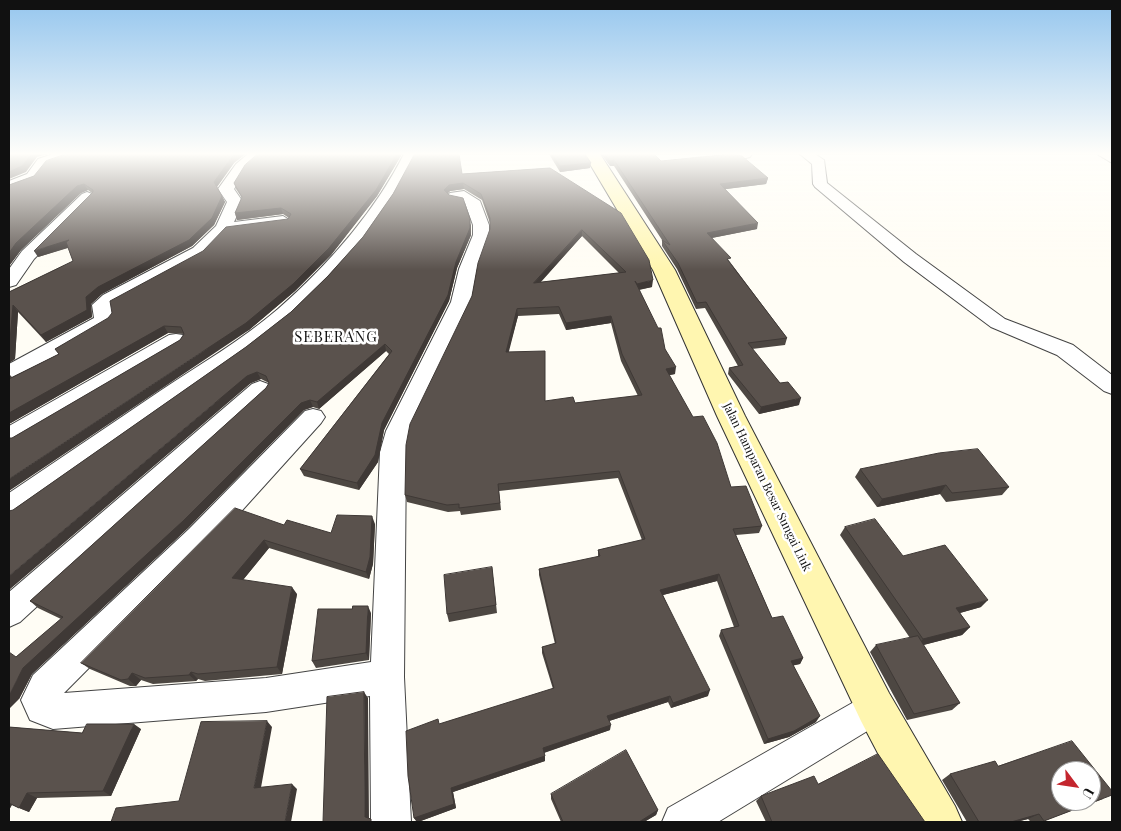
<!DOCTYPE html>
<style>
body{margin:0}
#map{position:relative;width:1121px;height:831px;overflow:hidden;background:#fffdf5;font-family:"Playfair Display",serif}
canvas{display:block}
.frame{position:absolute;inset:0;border:10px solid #111;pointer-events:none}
.north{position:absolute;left:1051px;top:761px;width:50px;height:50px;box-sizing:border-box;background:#fff;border:1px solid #a0a0a0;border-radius:50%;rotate:121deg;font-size:14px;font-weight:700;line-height:20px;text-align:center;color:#111}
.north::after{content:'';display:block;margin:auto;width:18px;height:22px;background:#c4262e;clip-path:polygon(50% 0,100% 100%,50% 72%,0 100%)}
</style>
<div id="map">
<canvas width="1121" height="831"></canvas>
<div class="frame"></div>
<div class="north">U</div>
</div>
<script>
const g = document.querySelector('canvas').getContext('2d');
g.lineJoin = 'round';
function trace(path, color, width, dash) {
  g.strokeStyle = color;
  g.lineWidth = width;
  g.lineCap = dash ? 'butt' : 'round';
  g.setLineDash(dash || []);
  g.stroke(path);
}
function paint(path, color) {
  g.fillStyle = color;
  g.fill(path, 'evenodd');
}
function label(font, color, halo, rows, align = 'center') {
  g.font = font + ' "Playfair Display",serif';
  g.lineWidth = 5;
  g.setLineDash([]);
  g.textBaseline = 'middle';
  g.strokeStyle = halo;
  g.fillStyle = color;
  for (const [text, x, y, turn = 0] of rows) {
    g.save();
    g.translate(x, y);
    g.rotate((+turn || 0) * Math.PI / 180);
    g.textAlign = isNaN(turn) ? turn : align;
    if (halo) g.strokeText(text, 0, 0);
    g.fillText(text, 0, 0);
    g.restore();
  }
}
const street = new Path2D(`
 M53,154H73L71,157L48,165L37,180L9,190V181L27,174L38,159Z
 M248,154H263L246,170L234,189L243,202L234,222L283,216L291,221L289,224L228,232L205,256L112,307L114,320L111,324L31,371L9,379V364L94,318L92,305L103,295L193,248L216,226L227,202L218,189L236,164Z
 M404,154H418C389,216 342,272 292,318C255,350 212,377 173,405C121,442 70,478 19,515L9,518V493C59,459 110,425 160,391C199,365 242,340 278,309C328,265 374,213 404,154Z
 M732,154H752L750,157L737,160L732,159L730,156Z
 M800,154H815L824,160L827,183L916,254L1005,319L1073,345L1112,375V394L1104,391L1057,355L991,327L904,262L815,187L813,184L812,164Z
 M1097,154H1112V163Z
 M464,191L480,201L489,225V235L477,269L471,302L410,431L406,452L404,677L411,822H371L370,696L266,712L53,729L30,720L21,700L33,675L189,529L305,411L313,409L321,411L325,417L321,423L209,547L64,693L266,678L371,662L380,452L386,431L451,302L459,269L473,235V225L465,203L450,199L447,196L450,193Z
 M87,192L92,194L95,197L92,200L34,259L16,285L9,287V269L22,251L82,194Z
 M176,334L183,335L186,340L183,345L18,443L9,446V426L169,335Z
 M260,381L268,384L271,389L268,394L20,622L9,627V592L252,384Z
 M875,690L887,695L892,707L887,719L718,822H662L668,808Z`);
const secondary = new Path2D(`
 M584,154H600L675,270L745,416L889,693L955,806L962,822H914L861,721L717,416L653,270Z`);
trace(street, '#444', 2);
trace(secondary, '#333', 2);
paint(street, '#fff');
paint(secondary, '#fff6b0');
paint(new Path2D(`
 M258,154H402L377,196L331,255L295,291L249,330L12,438L180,340L184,334L168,333L9,424V374L12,377L59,354L55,349L288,219L289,218L283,214L237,220L235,213L242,198L236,189L234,183Z
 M415,154H447V155L462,174L550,168L652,287L639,290L665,349L675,374L669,375L731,487L762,526L759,533L736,535L772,618L803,658L800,664L793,665L816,722L789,737L764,744L719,636L721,630L734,627L717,581L663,595L708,696L671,708L668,702L609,721L610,730L544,753L545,761L453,792L456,808L418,822H417L414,818L440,724L553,689L542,653V647L555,644L539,575V569L598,557V550L642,540L618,478L499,491L501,510L461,515L460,511L448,512L407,502L405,495L472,296L490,229V223L482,200L464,189L450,191L448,193L471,225V235L457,268L449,301L384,430L378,462L359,490L304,476L300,469L389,354L386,351L319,409L313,407L304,410L188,528L32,674L19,699L16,657L61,619L38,608L30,601L266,388L269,383L261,379L251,383L13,510L246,347L291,312L328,276L363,237L393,194ZM582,236L619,273L541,282ZM559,314L566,330L611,323L621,361L638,396L575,403L545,401L508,352L518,316Z
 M549,154H585L590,168L560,172Z
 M601,154H654L661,161L768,178L766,184L725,189L757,229L712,238L787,338L785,345L752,349L780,383L799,405L759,414L728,374L729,368L738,366L705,308L696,309L677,269L662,246V240L614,166H610Z
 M234,163L217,187L225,202L214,225L192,246L102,294L91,304L92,317L46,342L18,312L15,359L9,363V292L73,261L68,248L38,257L92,193L88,190L81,193L21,250L9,266V185L34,176Z
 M860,469L1009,487L1002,495L946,502L940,494L877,507L855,477Z
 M375,524L373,564L369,579L269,548L243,580L297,594L282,674L205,681L198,679L196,681L153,684L141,680L136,686H130L90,669L81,663L284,525L331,533Z
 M845,527L903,556L981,607L960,613L970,627L962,635L923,645L960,703L952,710L907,720L870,652L876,645L910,638L840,535Z
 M492,567L497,613L449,622L447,614Z
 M371,613L369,660L316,668L312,661Z
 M9,727L82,733L141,729L111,796L37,798L29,812L12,805L9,810Z
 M998,766L1103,799L1041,822H1031L1028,819L1016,822H967L942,780L950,774Z
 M818,784L925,822H766L756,801L761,796Z
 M551,794L658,810L656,815L644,822H561L551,799Z`), '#4d4742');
paint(new Path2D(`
 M32,154H48L37,157L26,172L9,179V172Z
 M236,154H246L234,163L216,188L214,182L232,157Z
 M397,154H402L377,196L331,255L295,291L249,330L9,491V479L246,323Z
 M614,160V166H610V161Z
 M591,163L590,168L560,172V166Z
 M768,178L766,184L719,190L720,184Z
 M463,183L464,189L450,191L445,196L444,190L449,185Z
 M84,184L88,190L81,193L21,250L9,266V253L16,243L77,186Z
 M222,196L225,202L214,225L192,246L102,294L91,304L92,317L46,342L41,335L98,287Z
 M281,208L283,214L237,220L235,213Z
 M470,219L471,235L457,268L449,301L384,430L378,462L359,490L357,483L382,423L456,262Z
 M758,223L757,229L706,239L707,233Z
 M582,230V236L534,289V283Z
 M69,240L73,246L38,257L34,251Z
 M653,280L652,287L637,290V284Z
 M13,305L18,312L15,359L9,363V352Z
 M517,309L518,316L507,359L506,352Z
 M611,316V323L566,330V323Z
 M164,326L168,333L9,424V413Z
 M385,344L386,351L319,409L317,402Z
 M676,367L675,374L665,376L666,369Z
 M257,372L261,379L251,383L9,590V576L247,376Z
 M801,398L799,405L759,414L761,407Z
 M310,400L313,407L304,410L188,528L32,674L19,699L9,709V695L23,668L301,403Z
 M946,485L940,494L877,507L882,499Z
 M372,516L375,524L373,564L369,579L366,572Z
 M264,540L269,548L238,586L232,578Z
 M719,574L717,581L659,596L660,590Z
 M292,587L297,594L282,674L277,667Z
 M988,600L981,607L949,616L956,608Z
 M368,606L371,613L369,660L366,653Z
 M970,627L962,635L916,647L923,639Z
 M803,658L800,664L787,667L791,661Z
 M191,672L198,679L196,681L189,675Z
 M132,673L141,680L136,686L128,679Z
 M710,690L708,696L671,708L673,703Z
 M364,692L368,698L369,822L365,817Z
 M670,696L668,702L606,722L607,716Z
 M820,716L816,722L789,737L764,744L768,739Z
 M267,721L272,727L260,793L254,788Z
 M134,724L141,729L111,796L103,791Z
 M611,725L610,730L543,753V748Z
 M545,756V761L453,792L456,808L418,822H417L414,818L451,788Z
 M292,784L297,789L291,822H285Z
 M27,793L37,798L29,812L19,808Z
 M9,803L12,804L9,810Z
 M658,810L656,815L644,822H639Z
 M1039,814L1028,819L1016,822H1011Z`), '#3f3936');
const building = new Path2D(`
 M9,154H32L22,166L9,172Z
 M66,154H236L232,157L214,182L222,196L212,218L189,240L98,287L86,297L87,310L41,335L13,305L9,352V292L73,261L66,242L69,240L34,251L93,192V190L84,184L77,186L16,243L9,253V185L34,176L46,161Z
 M258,154H397L376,190L329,248L293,284L246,323L9,479V438H12L180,340L184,334L181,327L164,326L9,413V379L59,354L55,349L108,318L112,313L110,301L203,251L226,227L288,219L291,214L281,208L235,213L242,197L234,183L245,165Z
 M415,154H444L443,155L459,154L462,174L550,168L621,213L649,260L653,280L637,284L635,281L658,328H661L665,349L676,367L666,369L693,417L703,416L717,443L731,487L746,486L762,526L733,529L772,618L783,616L803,658L791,661L820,716L794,731L768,739L721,630L739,626L719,574L660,590L710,690L673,703L670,696L607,716L611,725L543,748L545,756L451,788L454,804L414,818L408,776L406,731L438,719L439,724L554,688L542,647L556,643L539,569L600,556L598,550L645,539L619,471L498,484L500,503L459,508V504L447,505L405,495L406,445L410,424L472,296L478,263L490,229V218L481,194L463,183L449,185L444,190L449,195L463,198L470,219V228L456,262L448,295L382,423L375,455L357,483L300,469L392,351L385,344L317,402L310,400L301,403L183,521L23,668L10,694L9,695V652L16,657L63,617L30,601L266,388L269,383L266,376L257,372L247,376L9,576V511L13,510L246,347L291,312L328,276L363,237L393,194ZM582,230L626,272L534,283ZM559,307L566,323L611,316L622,354L642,395L575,403L573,397L545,401V351L506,352L517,309Z
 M552,154H585L591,163L560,166Z
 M605,154H654L661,161L731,154L742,156L768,178L720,184L758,223L707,233L731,258L727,259L787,338L748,343L780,383L788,382L801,398L761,407L729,368L743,365L706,302L697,303L678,263L662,240L670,245L614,160L610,161Z
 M978,449L1009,487L952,493L946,485L882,499L860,469L939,453Z
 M235,508L284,525L287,520L331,533L337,515L372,516L370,557L366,572L264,540L232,578L292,587L277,667L198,674L191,672L189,675L145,678L132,673L128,679L121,680L81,663Z
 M875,519L903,556L945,545L988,600L956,608L970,627L923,639L845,527Z
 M492,567L496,605L447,614L444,575Z
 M353,606H368L366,653L312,661L318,609H352Z
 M918,636L960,703L914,714L876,645Z
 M364,692L365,817L371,819V822H323L327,697Z
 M267,721L254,788L292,784L285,822H111L116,808L179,801L201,722Z
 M87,724H134L103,791L27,793L19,808L9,803V727L82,733Z
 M1072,741L1112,791V795L1044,821L1039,814L1011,822H979L950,774L995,761L998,766ZM1061,771H1091V801H1061Z
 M626,750L658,810L639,822H563L551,794Z
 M878,754L925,822H772L761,796L814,776L818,784Z`);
paint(building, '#5a524d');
trace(building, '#3f3936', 1);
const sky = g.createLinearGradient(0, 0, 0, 270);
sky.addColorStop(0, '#95c6ee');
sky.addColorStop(0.57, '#fffefa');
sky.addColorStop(1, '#fffefa00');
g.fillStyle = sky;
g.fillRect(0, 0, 1121, 270);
label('12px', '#111', '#fff', [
 ["Jalan Hamparan Besar Sungai Liuk",767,487,64]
]);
g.letterSpacing = '1px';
label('15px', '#111', '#fff', [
 ["SEBERANG",336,337]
]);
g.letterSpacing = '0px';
</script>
